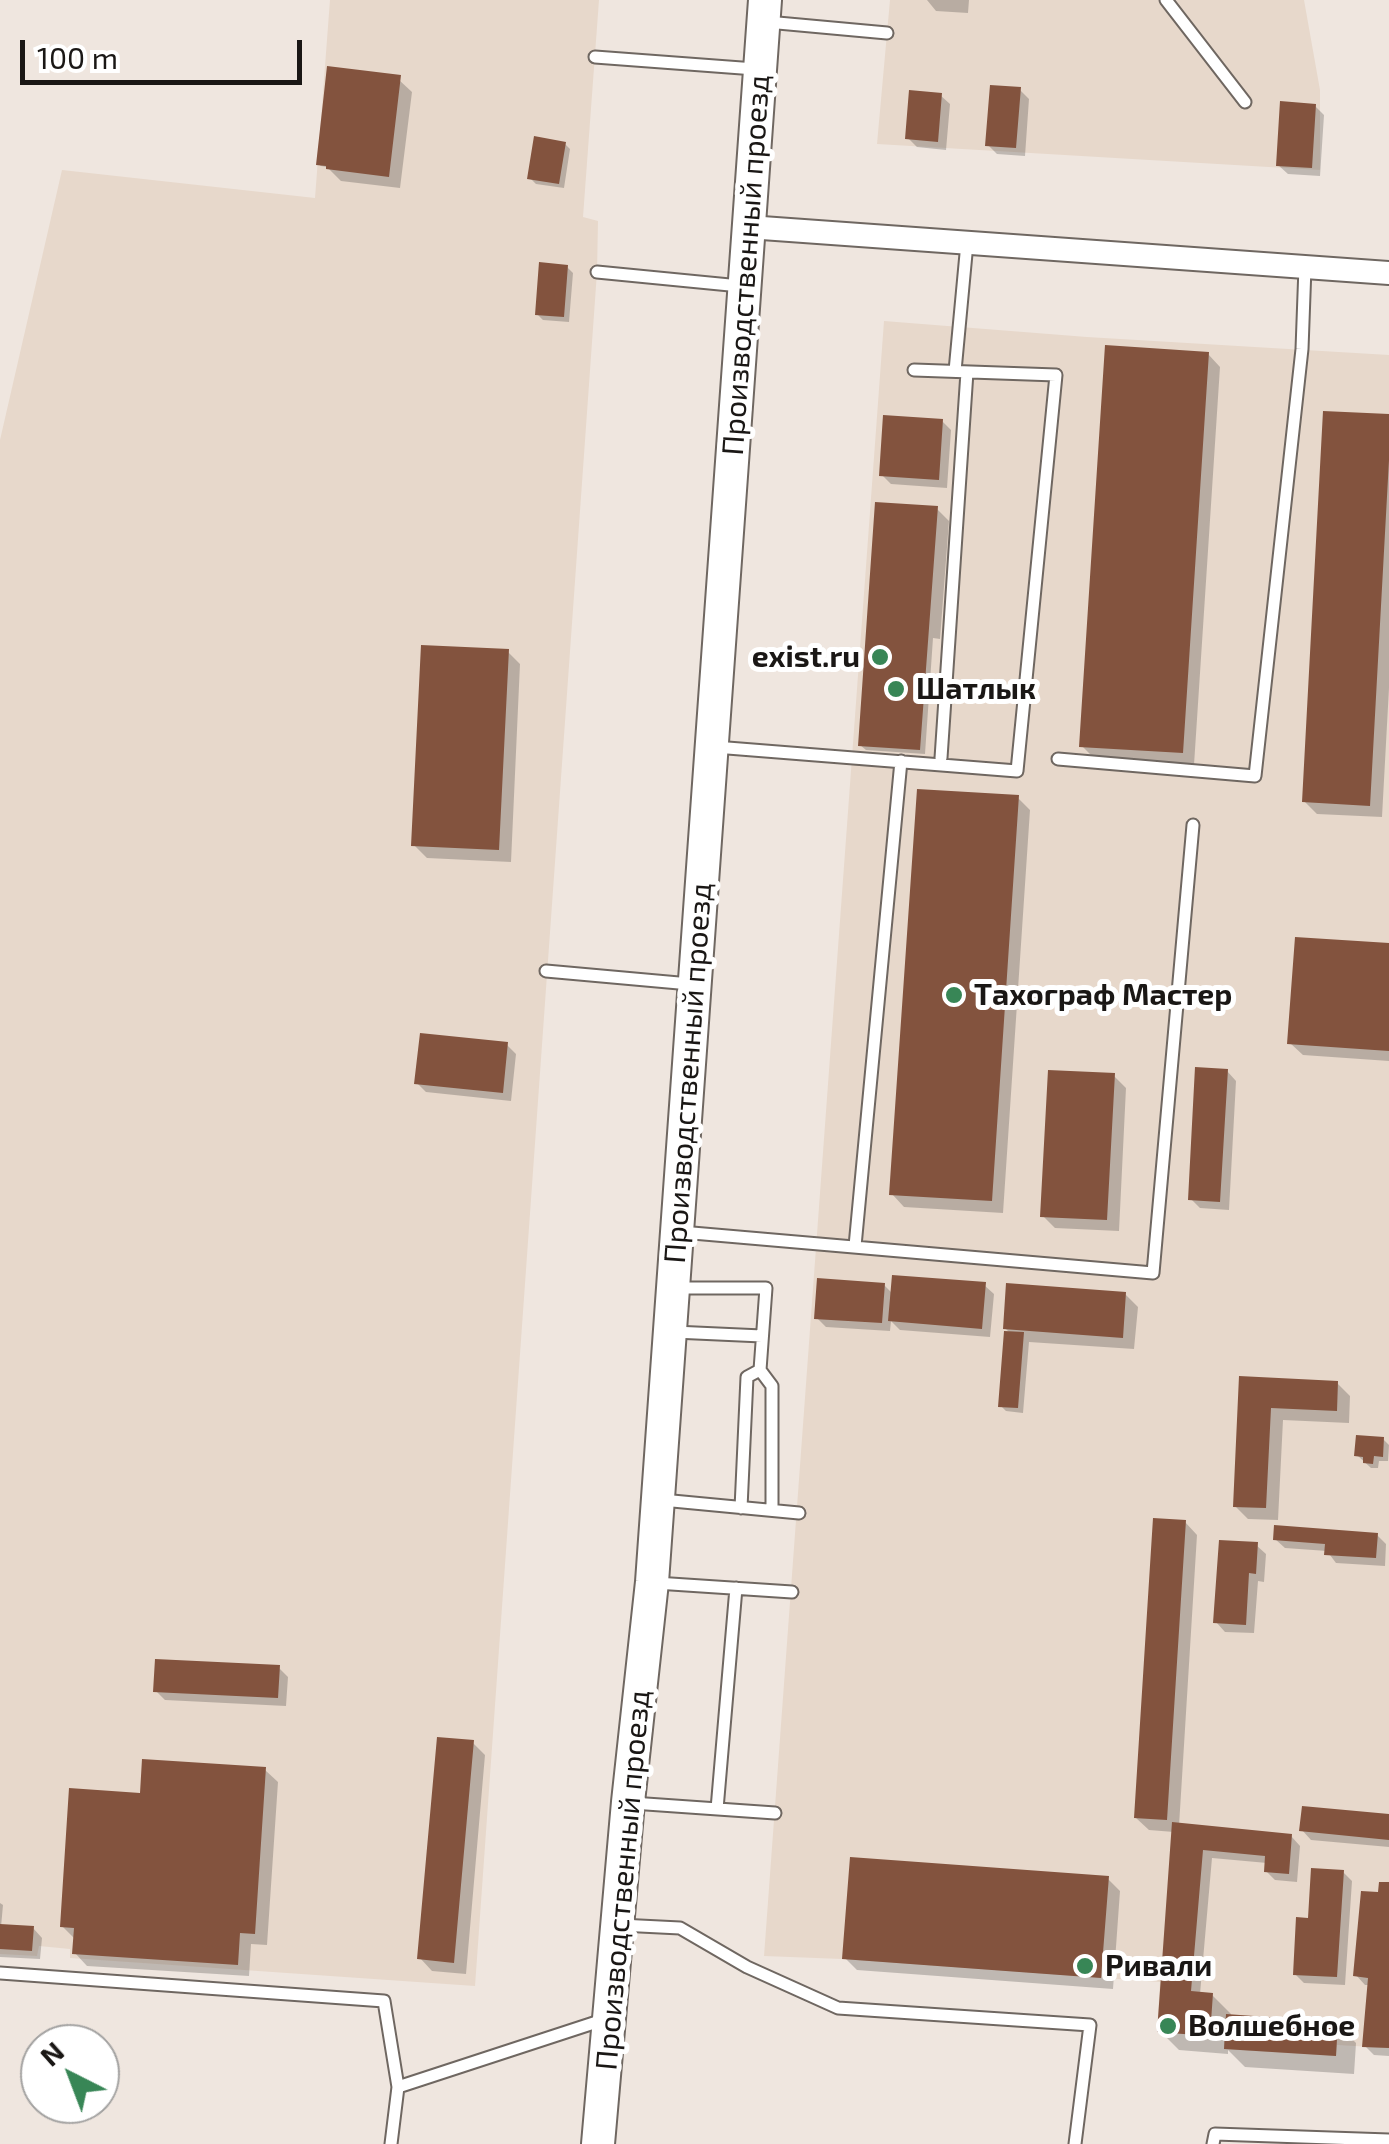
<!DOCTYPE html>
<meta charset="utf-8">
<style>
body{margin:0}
#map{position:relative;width:1389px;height:2144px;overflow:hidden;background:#efe6df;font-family:"Exo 2",sans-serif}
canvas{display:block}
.north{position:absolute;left:20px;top:2024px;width:100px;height:100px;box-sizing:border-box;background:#fff;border:2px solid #a3a2a1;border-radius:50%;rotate:318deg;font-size:28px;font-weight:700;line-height:40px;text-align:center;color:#1a1715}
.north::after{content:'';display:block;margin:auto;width:35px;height:45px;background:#388656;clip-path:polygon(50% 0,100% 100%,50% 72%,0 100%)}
.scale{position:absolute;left:20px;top:40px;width:282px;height:45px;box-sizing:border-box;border:5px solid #1a1715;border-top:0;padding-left:12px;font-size:30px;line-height:35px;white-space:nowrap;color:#1a1715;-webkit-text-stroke:8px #fff;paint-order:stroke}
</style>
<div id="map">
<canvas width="1389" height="2144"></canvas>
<div class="north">N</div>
<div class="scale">100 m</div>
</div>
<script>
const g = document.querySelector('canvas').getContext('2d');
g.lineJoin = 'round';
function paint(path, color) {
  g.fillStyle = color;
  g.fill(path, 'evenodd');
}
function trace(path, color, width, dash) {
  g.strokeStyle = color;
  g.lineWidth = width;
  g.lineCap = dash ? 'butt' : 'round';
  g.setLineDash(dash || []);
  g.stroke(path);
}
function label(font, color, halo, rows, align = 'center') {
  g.font = font + ' "Exo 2",sans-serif';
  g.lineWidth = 10;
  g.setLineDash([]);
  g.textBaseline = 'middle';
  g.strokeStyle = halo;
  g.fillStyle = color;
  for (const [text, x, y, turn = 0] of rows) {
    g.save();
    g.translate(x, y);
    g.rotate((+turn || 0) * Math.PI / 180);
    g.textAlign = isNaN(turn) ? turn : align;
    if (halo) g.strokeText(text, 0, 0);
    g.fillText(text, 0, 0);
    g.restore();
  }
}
paint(new Path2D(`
 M330,0H599L583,217L598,221L597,272L475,1986L70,1958V1949L39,1946L37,1956L0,1954V440L62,170L315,198Z
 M890,0H1304L1320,90V170L877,144Z
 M884,321L1087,337L1389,355V2048L1337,2045L1336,2056L1224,2049V2037L1157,2032L1160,1982L842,1959L764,1956Z`), '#e7d8cb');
paint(new Path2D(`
 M927,0H969L968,13L936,11Z
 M399,80L412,92L400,188L341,181L327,167L321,166L318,164Z
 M1020,90L1029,99L1025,156L997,154L988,145Z
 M940,95L950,104L946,150L917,147L908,138Z
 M1315,106L1324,115L1320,176L1288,174L1278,165Z
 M565,144L570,149L564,188L536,184L530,178Z
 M567,267L573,273L569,322L543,320L537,314Z
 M1208,354L1220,367L1194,765L1094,758L1082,746Z
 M1389,417V688L1382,817L1317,814L1304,801Z
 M942,421L951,430L947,488L891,484L882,475Z
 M937,509L949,521L940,639L933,638L925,754L866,750L860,745Z
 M508,652L520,664L511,862L427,858L414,845Z
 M1018,798L1030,810L1003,1213L904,1207L892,1194Z
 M1389,946V1061L1303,1055L1290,1043Z
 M507,1045L516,1054L511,1101L426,1092L417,1083Z
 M1227,1071L1236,1081L1229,1210L1200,1208L1191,1199Z
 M1114,1076L1126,1088L1119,1231L1055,1228L1043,1216Z
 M884,1285L893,1294L984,1285L994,1294L990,1337L900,1330L891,1321L890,1331L826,1327L817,1318Z
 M1125,1294L1138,1307L1134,1349L1029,1342L1023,1413L1006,1411L1001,1406L1011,1334L1005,1328Z
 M1241,1379L1337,1383L1350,1396L1349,1423L1283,1420L1278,1520L1248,1519L1235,1506Z
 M1383,1439L1389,1445L1388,1461H1379L1378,1468H1371L1357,1455Z
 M1185,1522L1197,1535L1179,1826L1291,1836L1300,1846L1297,1882L1275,1880L1266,1871L1267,1863L1212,1858L1200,1994L1212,1995L1231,2014L1230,2017L1337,2024L1356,2043L1354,2074L1245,2067L1228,2050V2054L1179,2050L1160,2031L1174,1832L1149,1830L1136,1818Z
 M1377,1535L1386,1544L1385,1566L1336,1563L1327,1551L1285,1548L1275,1539Z
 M1256,1545L1266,1554L1264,1582L1258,1581L1254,1633L1225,1632L1216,1622Z
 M279,1668L288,1677L286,1706L165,1700L156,1691Z
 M473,1743L485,1755L466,1974L432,1971L420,1958Z
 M265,1770L278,1782L267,1945L251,1944L249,1976L87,1966L75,1953L76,1940L62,1926L143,1795Z
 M1389,1816V1847L1311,1840L1302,1830Z
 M1343,1872L1352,1881L1345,1985L1304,1983L1295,1974L1310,1921Z
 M1108,1879L1120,1891L1113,1989L857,1970L845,1958Z
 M1389,1885V2056L1374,2055L1365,2046L1370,1985H1365L1356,1975L1380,1895Z
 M0,1903L3,1905L1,1927L33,1928L42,1938L40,1959L0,1957Z`), '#0003');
paint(new Path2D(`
 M327,66L401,75L389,177L326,169V166L316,165Z
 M990,85L1021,87L1016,148L985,146Z
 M909,90L942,93L938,142L905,139Z
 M1280,101L1316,104L1312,168L1276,166Z
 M534,136L566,142L559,184L527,179Z
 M539,262L568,265L564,317L535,315Z
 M1105,345L1209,352L1183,753L1079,747Z
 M1323,411L1389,414V460L1370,806L1302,802Z
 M883,415L943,419L939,480L879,476Z
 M875,502L938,506L920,750L858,746Z
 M421,645L509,649L499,850L411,846Z
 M917,789L1019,795L992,1201L889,1195Z
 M1295,937L1389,943V1051L1287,1044Z
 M420,1033L508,1042L503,1093L414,1084Z
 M1195,1067L1228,1069L1220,1202L1188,1200Z
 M1048,1070L1115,1073L1107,1220L1040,1217Z
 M892,1275L986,1282L982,1329L888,1321Z
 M817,1278L885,1283L882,1323L814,1319Z
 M1006,1283L1126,1292L1123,1338L1003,1329Z
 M1004,1331L1024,1332L1018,1408L998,1407Z
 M1239,1376L1338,1381L1337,1411L1271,1408L1266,1508L1233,1507Z
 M1356,1435L1384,1437L1383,1457L1374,1456L1373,1464L1363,1463V1457L1354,1456Z
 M1153,1518L1186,1520L1167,1820L1134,1818Z
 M1274,1525L1378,1533L1376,1558L1324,1555L1325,1544L1273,1540Z
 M1219,1540L1258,1542L1256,1574L1249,1573L1246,1625L1213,1623Z
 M155,1659L280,1665L278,1698L153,1692Z
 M437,1737L474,1740L454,1963L417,1959Z
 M142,1759L266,1767L255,1934L240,1933L238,1965L72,1954L74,1928L60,1927L69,1788L140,1793Z
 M1302,1806L1389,1814V1840L1299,1831Z
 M1172,1822L1292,1834L1289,1874L1264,1872L1265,1856L1203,1850L1191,1991L1213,1993L1210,2036L1157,2032Z
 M850,1857L1109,1876L1101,1978L842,1959Z
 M1311,1868L1344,1870L1337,1977L1293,1975L1296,1917L1308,1918Z
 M1379,1882H1389V2048L1362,2047L1368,1978L1353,1976L1361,1891L1378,1892Z
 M0,1924L34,1926L32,1951L0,1949Z
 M1226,2014L1338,2022L1336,2056L1224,2049Z`), '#83533e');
const lane = new Path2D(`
 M1166,0L1245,102
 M767,22L887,33
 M595,57L755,69
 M597,272L740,286
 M955,371L967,243
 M715,747L1017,771L1056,375L914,370
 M941,758L967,372
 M1058,759L1255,776L1302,349L1305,267
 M546,971L690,984
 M681,1232L1153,1273L1193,825
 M855,1246L901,761
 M677,1288H766L760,1370L772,1386V1510
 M674,1332L762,1336
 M662,1500L799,1513
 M741,1508L747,1377L760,1370
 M656,1583L792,1592
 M632,1803L775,1813
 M717,1809L736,1588
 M620,1925L680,1928L747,1967L838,2008L1090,2025L1075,2144
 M0,1973L384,2001L398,2087L391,2144
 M398,2087L606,2019
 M1213,2144L1215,2134L1389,2140`);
const street = new Path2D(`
 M748,227L1389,273`);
const secondary = new Path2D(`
 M598,2144L628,1802L652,1582L765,0`);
trace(lane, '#6f6761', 15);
trace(street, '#6f6761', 26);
trace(secondary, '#6f6761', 36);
trace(lane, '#fff', 11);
trace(street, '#fff', 22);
trace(secondary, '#fff', 32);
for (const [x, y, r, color] of [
 [880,657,10,"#388656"],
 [896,689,10,"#388656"],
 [954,995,10,"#388656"],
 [1085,1966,10,"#388656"],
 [1168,2026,10,"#388656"]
]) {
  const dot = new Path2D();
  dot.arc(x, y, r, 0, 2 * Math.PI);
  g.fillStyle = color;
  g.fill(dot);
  trace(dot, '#fff', 4);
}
label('30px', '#1a1715', '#fff', [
 ["Производственный проезд",746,265,-86],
 ["Производственный проезд",688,1073,-86],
 ["Производственный проезд",623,1880,-85]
]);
label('bold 30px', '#1a1715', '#fff', [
 ["exist.ru",860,657,"right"],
 ["Шатлык",916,689],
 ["Тахограф Мастер",974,995],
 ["Ривали",1105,1966],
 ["Волшебное",1188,2026]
], 'left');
</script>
